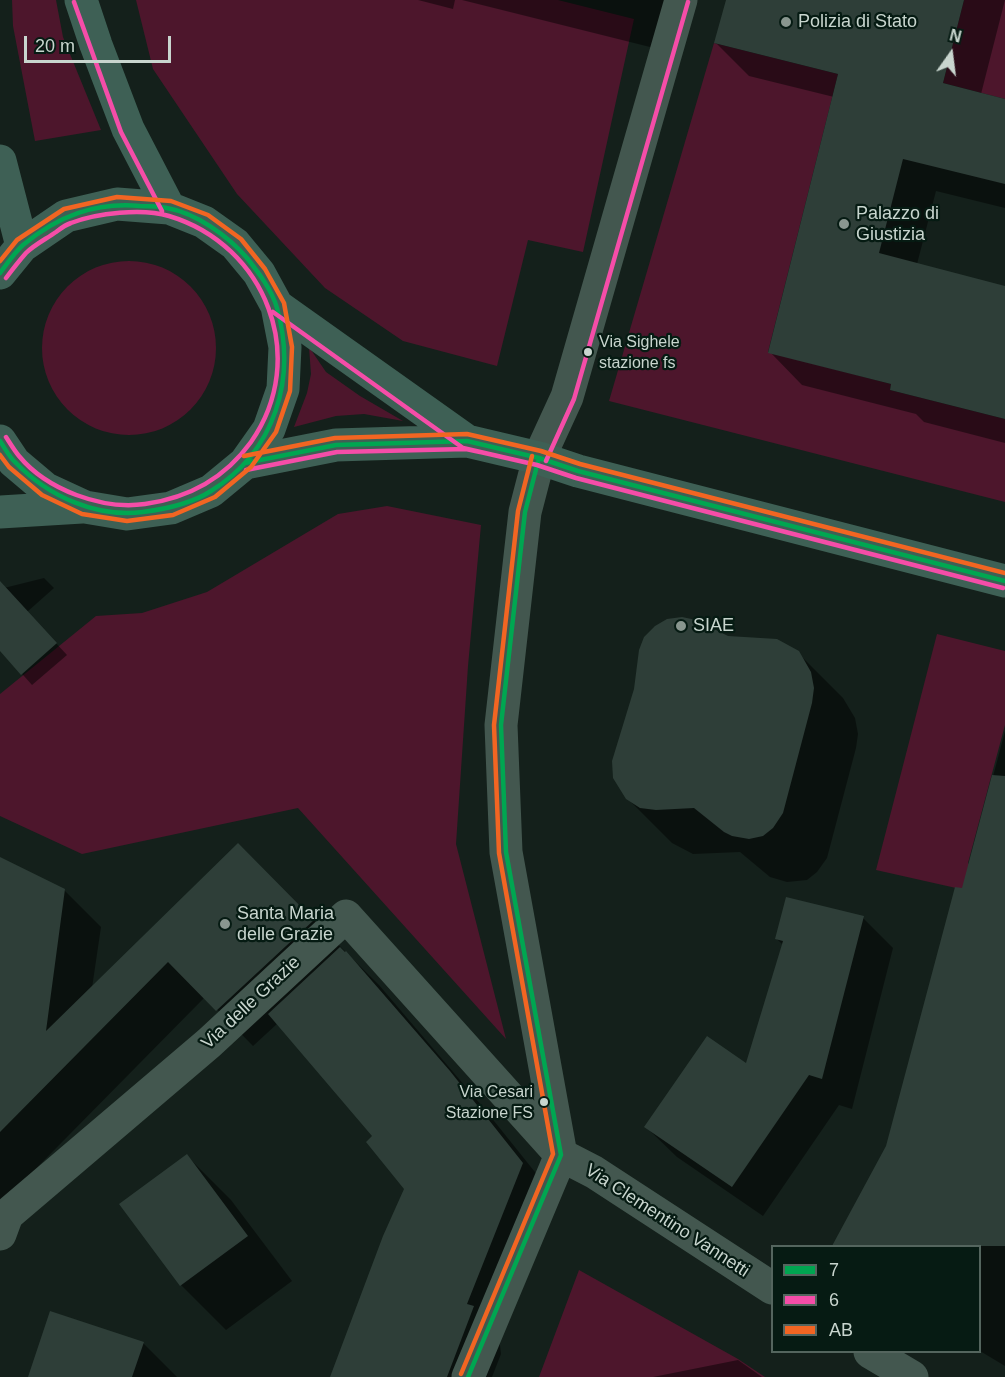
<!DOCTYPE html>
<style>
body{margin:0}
#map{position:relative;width:1005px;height:1377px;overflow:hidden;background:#14201b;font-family:Arial,sans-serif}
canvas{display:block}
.legend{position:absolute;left:771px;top:1245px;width:210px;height:108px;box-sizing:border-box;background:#061b13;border:2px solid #54655e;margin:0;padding:8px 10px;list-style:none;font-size:18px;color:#c8d5ce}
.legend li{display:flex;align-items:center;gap:12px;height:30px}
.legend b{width:30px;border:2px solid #54655e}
.north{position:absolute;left:921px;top:24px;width:60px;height:60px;-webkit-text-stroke:4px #061b13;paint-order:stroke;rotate:14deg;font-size:16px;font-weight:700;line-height:24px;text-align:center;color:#c8d5ce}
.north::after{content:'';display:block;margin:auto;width:21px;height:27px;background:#c8d5ce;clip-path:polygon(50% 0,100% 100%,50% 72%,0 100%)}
.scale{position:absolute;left:24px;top:36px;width:147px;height:27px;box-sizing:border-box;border:3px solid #c8d5ce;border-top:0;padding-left:8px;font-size:18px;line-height:21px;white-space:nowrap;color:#c8d5ce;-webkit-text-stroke:4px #061b13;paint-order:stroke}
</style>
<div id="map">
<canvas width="1005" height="1377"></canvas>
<ul class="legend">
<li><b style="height:8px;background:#00a651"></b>7</li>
<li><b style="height:8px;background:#f54da8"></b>6</li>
<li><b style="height:8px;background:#f26522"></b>AB</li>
</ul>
<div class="north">N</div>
<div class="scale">20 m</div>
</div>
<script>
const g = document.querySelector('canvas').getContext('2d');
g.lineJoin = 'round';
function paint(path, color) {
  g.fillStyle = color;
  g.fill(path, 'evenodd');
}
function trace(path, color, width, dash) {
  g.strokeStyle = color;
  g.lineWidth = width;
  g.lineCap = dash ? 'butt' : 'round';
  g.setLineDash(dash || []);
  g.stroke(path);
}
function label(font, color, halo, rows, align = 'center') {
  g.font = font + ' Arial,sans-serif';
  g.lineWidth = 4.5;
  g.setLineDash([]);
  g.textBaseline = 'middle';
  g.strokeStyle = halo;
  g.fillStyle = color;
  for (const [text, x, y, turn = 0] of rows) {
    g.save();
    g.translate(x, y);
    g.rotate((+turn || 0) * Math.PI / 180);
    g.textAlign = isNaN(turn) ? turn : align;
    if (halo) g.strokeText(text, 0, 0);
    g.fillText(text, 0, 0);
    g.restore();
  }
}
paint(new Path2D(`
 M12,0H56L63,37L101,130L35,141L13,26Z
 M136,0H558L634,19L583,252L528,240L497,366L403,341L325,288L237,194L153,69Z
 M964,0H1005V99L943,83Z
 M714,43L838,74L768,352L891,384L890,390L1005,419V502L609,401Z
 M42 348a87 87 0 1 1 174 0a87 87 0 1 1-174 0Z
 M309,347L326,372L360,396L403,421L364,414L336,416L294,427L307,393L311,374Z
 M387,506L481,525L468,666L456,844L506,1039L298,808L82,854L0,816V694L96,616L142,613L207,592L338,514Z
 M937,634L1005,651V725L968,863L996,897L876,870Z
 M579,1270L738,1359L765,1377H539Z`), '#4d162c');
paint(new Path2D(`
 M418,0H455L453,9Z
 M462,0H680L666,51Z
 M727,0H1005L981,94L1005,100V208L936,191L917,264L1005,287V443L924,422L916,414L802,385L770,352L834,97L749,76L716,43Z
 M44,578L54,588L27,612L67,655L32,685L0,649V589Z
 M727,638L798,653L843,698L855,718L858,734L856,748L827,858L817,872L807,880L787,882L770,877L740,852L693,854L672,843L627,798Z
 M1005,731V1366L980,1351V1246H833L887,1147L963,890Z
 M238,845L379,985L482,1106L555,1197L499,1337L501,1354L492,1377H331L406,1189L374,1136L278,1023L253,1046L205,997L0,1205V858L64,890L101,927L92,988Z
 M863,918L893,948L852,1109L839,1105L763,1216L677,1157L646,1127L747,1066L783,945L777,939Z
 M187,1156L231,1200L292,1281L226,1330L181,1285L121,1204Z
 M143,1343L177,1377H30Z
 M738,1360L762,1377H653Z`), '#0007');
paint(new Path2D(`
 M726,0H964L943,83L1005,99V184L903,159L879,253L1005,286V419L890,390L891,384L768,353L838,74L714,43Z
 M0,581L57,643L21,675L0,651Z
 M682,617L696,620L728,636L777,639L799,651L811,672L814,688L812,703L783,813L773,828L763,836L749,839L732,836L724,832L694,808L656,810L640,808L626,799L613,778L612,761L634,689L639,650L644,637L655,626L667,619Z
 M992,775L1005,776V1246H832L886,1146L955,887L962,888Z
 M238,843L314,920L216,1011L168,962L0,1132V857L65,889L46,1031Z
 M786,897L864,916L822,1079L809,1075L732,1187L644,1127L707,1036L746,1063L783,941L775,939Z
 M340,947L345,952L346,951L450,1071L523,1163L467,1304L474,1306L447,1377H330L383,1236L404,1189L366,1142L372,1136L268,1014Z
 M187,1154L248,1236L180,1286L119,1204Z
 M50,1311L144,1342L132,1377H28Z`), '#2e3e38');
trace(new Path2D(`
 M561,1155L506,852L501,725L525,512L539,458L567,397L681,0
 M0,1234L7,1215L209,1043L346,916L561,1155L594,1172L772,1288
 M870,1352L912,1377
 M468,1377L561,1155`), '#43574f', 33);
trace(new Path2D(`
 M81,0L96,45L128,129L169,208
 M0,161L22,246
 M0,273L22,246L66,216L117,204L169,208L204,222L235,244L259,273L277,306L285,347L283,389L269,429L245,463L211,491L171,508L127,514L85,507L46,489L14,462L0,441
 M277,306L467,441
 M245,463L336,445L467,441L539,458L578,471L1005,581
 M0,512L82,507`), '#3e6055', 33);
trace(new Path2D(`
 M0,273C7,264 14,253 23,245C58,216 95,202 140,206C149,206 159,206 167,208C196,213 228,236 247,258C258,272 272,290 277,308C297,379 275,451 211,491C191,504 166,509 143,512C96,518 48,496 16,463C9,457 5,448 0,441
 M539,458L525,512L501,725L506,852L561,1155
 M245,463L336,445L467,441L539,458L578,471L1005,581
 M468,1377L561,1155`), '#00a651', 4.5);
trace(new Path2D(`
 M74,2L121,132L162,211
 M6,278C12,270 19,261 26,253C34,245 46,239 56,232C60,229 65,225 71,223C97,213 142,208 169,216C266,245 310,358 251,442C225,478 188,498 145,504C102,510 47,490 19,456C14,450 10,443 6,437
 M273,312L463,448L537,465L576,478L1003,588
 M546,461L574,399L688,2
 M246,470L337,452L466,449L480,452`), '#f54da8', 4.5);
trace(new Path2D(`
 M0,261L17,240L64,209L117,197L171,201L208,215L241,239L265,269L284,303L292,347L290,391L276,432L251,467L215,497L173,515L127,521L82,514L42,495L9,467L0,455
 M244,456L335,438L467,434L541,451L580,464L1005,573
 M461,1374L553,1154L499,853L494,725L518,511L532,456`), '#f26522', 4.5);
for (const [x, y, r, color] of [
 [786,22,6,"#89968f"],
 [844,224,6,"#89968f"],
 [588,352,5,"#c8d5ce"],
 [681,626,6,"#89968f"],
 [225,924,6,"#89968f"],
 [544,1102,5,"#c8d5ce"]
]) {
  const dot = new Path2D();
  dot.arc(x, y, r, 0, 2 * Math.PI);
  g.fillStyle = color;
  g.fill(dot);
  trace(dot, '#061b13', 2);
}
label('16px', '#c8d5ce', '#061b13', [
 ["Via Sighele",599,343],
 ["stazione fs",599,364],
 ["Via Cesari",533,1093,"right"],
 ["Stazione FS",533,1114,"right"]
], 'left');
label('18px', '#c8d5ce', '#061b13', [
 ["Polizia di Stato",798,22],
 ["Palazzo di",856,214],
 ["Giustizia",856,235],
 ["SIAE",693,626],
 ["Santa Maria",237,914],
 ["delle Grazie",237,935]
], 'left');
label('18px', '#c8d5ce', '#061b13', [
 ["Via delle Grazie",251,1003,-43],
 ["Via Clementino Vannetti",667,1221,33]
]);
</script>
